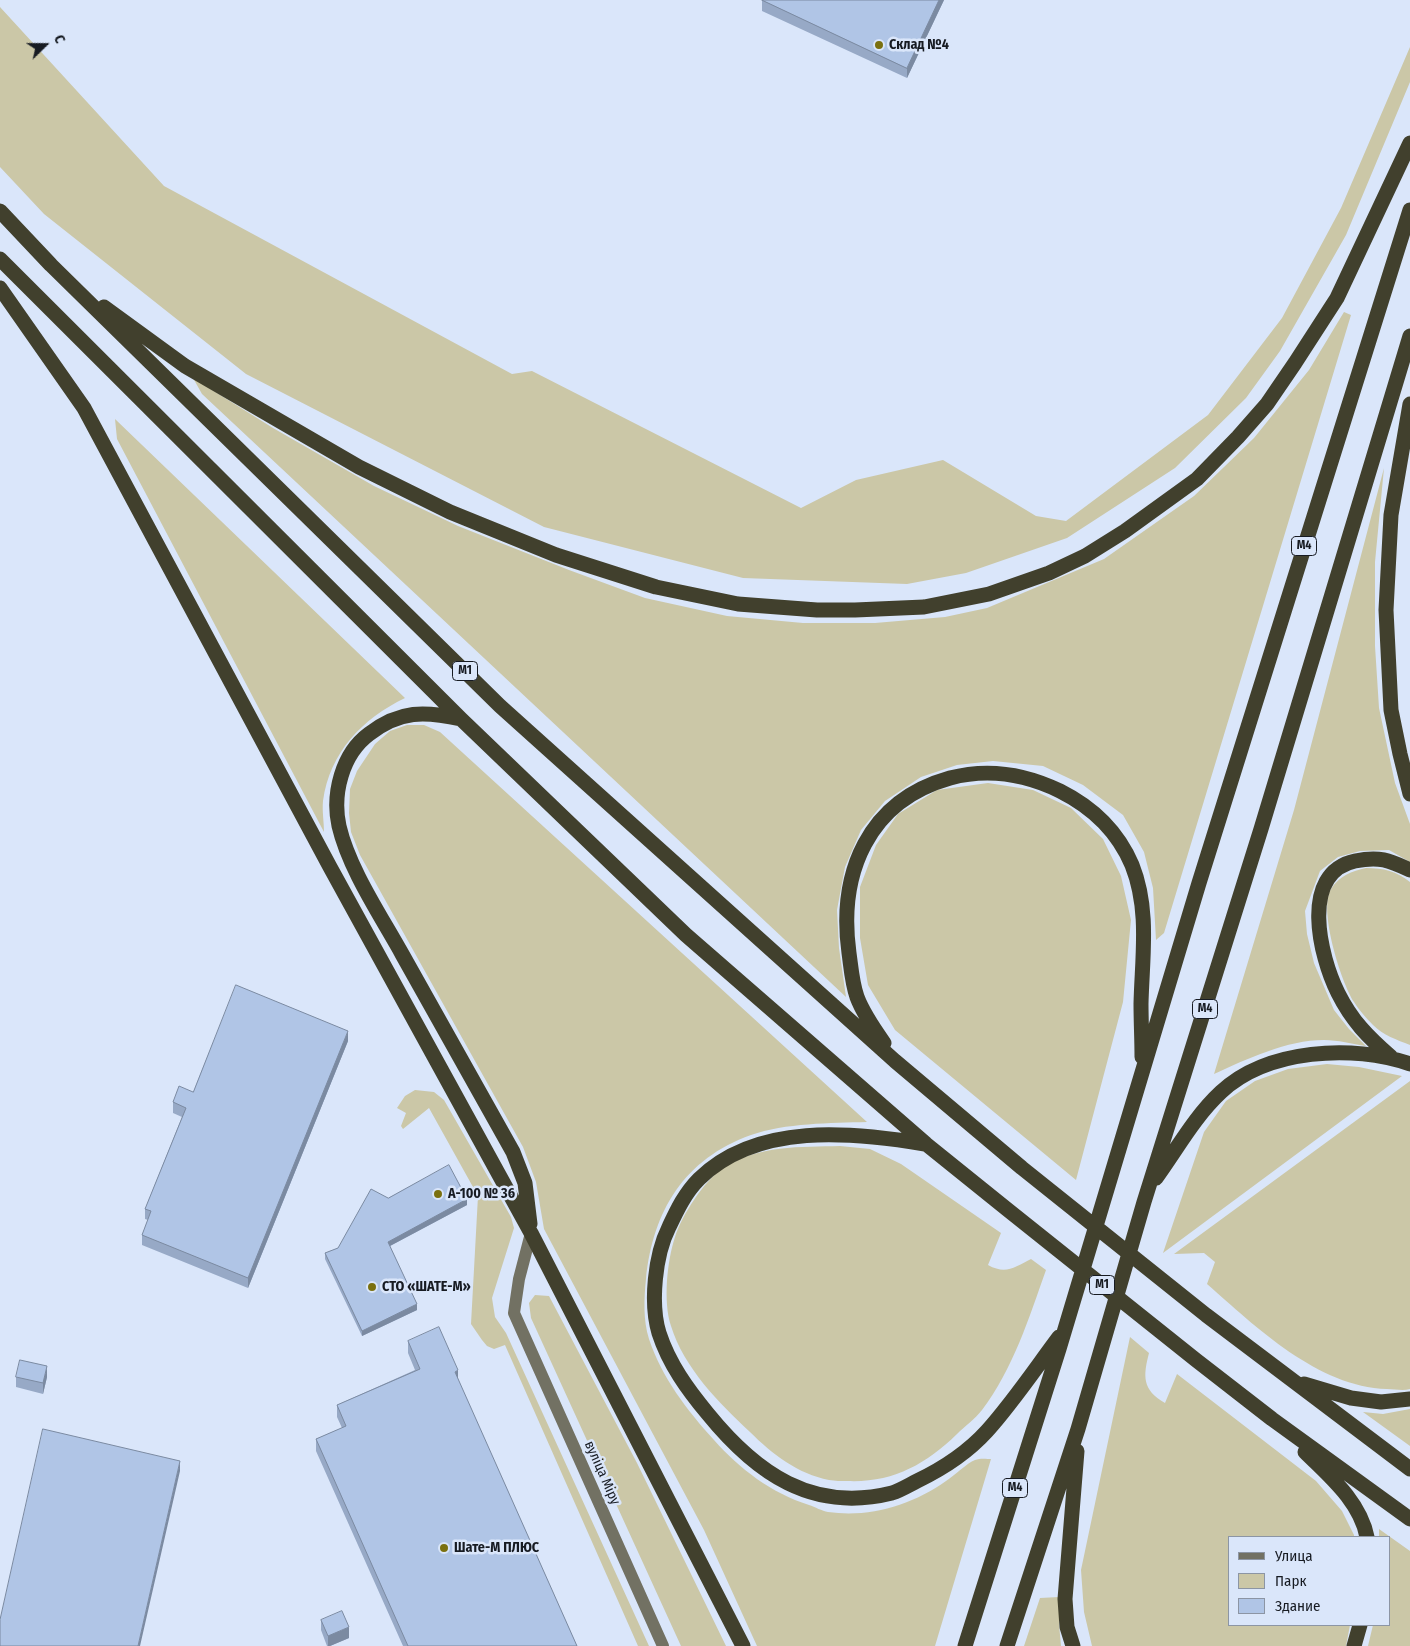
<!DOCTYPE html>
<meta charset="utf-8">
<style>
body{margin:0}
#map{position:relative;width:1410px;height:1646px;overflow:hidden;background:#dae6fa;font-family:"Fira Sans Condensed",sans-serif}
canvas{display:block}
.legend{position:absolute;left:1228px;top:1536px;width:162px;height:90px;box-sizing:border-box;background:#dae6fa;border:1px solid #8c95a4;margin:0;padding:6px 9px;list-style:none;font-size:15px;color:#171b22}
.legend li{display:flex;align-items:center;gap:10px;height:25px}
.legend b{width:25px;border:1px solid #8c95a4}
.north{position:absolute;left:20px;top:20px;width:50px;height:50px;-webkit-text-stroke:4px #dae6fa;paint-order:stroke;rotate:68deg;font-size:14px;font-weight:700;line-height:20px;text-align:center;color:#171b22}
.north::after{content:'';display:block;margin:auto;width:18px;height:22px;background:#171b22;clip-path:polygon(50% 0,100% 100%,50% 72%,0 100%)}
</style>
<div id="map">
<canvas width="1410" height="1646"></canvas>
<ul class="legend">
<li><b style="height:6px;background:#727163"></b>Улица</li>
<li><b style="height:14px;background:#cbc7a7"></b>Парк</li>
<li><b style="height:14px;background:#b0c5e6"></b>Здание</li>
</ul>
<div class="north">С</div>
</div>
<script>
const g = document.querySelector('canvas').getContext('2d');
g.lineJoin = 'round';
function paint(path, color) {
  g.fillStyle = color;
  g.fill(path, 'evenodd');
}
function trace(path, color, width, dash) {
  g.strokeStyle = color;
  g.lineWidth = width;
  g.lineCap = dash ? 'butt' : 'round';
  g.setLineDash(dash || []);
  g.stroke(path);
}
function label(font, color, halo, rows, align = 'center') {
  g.font = font + ' "Fira Sans Condensed",sans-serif';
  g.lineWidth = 5;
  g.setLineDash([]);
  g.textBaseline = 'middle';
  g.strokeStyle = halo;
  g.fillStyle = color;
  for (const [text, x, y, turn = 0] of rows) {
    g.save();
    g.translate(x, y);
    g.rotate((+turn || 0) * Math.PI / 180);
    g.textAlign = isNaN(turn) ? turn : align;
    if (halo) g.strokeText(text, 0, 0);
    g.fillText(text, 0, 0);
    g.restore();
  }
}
paint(new Path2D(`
 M0,7L164,186L512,374L532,371L801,508L856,480L943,460L1036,516L1066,521L1208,415L1282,318L1341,208L1410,47V82L1346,235L1280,351L1246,398L1175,468L1067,538L966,573L907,584L743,578L544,527L246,374L44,214L0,167Z
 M1344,312L1351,315L1164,933L1156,940L1153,888L1144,852L1123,815L1083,785L1043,766L993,761L957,765L921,777L885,801L861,830L845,867L837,910L839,948L846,997L202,394L193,378L273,428L374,486L458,526L569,570L645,598L727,616L803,623H875L945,617L987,608L1104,559L1194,496L1254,438L1309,370Z
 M115,419L405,698C362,719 330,752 323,801C322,811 324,822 324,832L117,439Z
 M1384,468L1375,562V646L1379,708L1395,783L1410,824V862L1389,850L1360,851L1338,857L1320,871L1305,911L1307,934L1314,963L1334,1010L1349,1029L1366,1046C1352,1044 1338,1040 1324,1040C1287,1040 1247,1059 1214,1074L1294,810Z
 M407,725H424L440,732L867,1122C831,1123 785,1123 751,1135C684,1159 653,1211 646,1279C644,1298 643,1320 649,1339C662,1378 687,1410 714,1440C740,1469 771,1493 809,1505C815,1507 822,1511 828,1512C870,1518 912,1505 946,1481C954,1476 967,1463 975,1460C980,1458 987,1459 991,1459L935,1646H757L704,1530L544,1229L536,1182L523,1147L360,855L351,832L349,813L350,789L357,771L375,744L390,731Z
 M988,783L1033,790L1071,808L1103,839L1121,876L1131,920L1123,1002L1076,1180L895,1030L868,985L860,938V887L876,845L898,814L937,790Z
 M1366,868C1384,868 1396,871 1410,882V1045C1397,1040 1383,1035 1373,1025C1367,1019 1359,1010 1354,1002C1341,982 1318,909 1331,889C1339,876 1352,871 1366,868Z
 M1327,1064L1359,1067L1402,1076L1163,1253L1204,1132L1226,1101L1255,1081L1288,1069Z
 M1410,1081V1389C1403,1391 1394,1389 1387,1389C1318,1387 1256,1327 1207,1284L1215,1262L1204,1253L1174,1254Z
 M415,1090L434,1092L444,1100L511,1217L514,1228L492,1298L495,1317L506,1333L649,1646H638L505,1345L494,1349L487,1346L482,1340L471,1324L478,1196L429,1108L403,1129L401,1126L406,1113L397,1108L405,1096Z
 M840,1146L870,1149L901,1164L1001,1233L988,1265C1006,1275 1015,1267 1031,1259L1046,1270C1029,1318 1013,1369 982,1410C975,1419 965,1426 957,1434C925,1465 892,1483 847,1481C841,1481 835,1481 829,1480C798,1474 772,1454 750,1432C719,1403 684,1368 671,1326C663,1302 667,1261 675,1237C682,1215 704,1181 723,1168C758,1145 801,1147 840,1146Z
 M535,1295L549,1296L637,1463L726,1646H681L531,1318L529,1303Z
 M1130,1337L1149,1353C1143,1376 1142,1390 1165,1403L1177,1374L1316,1481L1342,1511L1354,1535V1537H1229V1625H1350L1346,1646H1092L1084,1612L1081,1570Z
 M1410,1409V1446L1363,1412L1383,1414Z
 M1379,1529L1410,1551V1646H1368L1373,1625H1389V1537H1379Z
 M1059,1597V1624L1061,1646H1024L1040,1598Z`), '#cbc7a7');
trace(new Path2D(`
 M531,1233L519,1279L514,1313L663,1646`), '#727163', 12);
trace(new Path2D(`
 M0,211L51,265L500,706L895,1061L1022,1168L1206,1315L1410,1469
 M0,259L461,719L686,935L926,1144L1008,1210L1196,1360L1272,1419L1410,1519
 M0,288L84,408L330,867L531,1233L743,1646
 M104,307L185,366L359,467L450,512L556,555L656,587L738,604L817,610H855L924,607L989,594L1049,573L1085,556L1125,531L1197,479L1238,437L1267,404L1295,363L1337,298L1410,143
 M1410,404L1391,515L1386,610L1391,710L1400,754L1410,794
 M461,719C425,711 400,710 369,734C342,754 332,794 339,826C349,869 381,916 402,954C439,1020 476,1086 513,1152L525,1183L530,1224
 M884,1043C874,1029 863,1013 857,997C852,983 851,967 849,953C838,873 868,801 950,778C988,768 1025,774 1060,791C1092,807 1118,832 1132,865C1150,910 1142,958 1141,1004C1141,1022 1142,1039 1142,1057
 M1391,1057C1368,1037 1352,1021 1338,993C1320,957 1299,873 1355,861C1379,856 1389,860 1410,870
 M925,1144C852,1132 757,1122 699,1179C685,1193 677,1210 669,1227C655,1255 650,1303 659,1333C669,1364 688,1390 708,1414C756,1473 812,1513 892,1493C901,1490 909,1485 917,1481C942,1469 968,1452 987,1431C1013,1402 1035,1369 1059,1337
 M1156,1178C1177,1149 1195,1116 1221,1092C1267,1049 1353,1044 1410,1064
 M1304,1384L1351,1398L1381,1402L1410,1399
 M1305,1452C1329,1476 1360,1501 1367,1537
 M965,1646L1059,1349L1199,883L1410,210
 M1007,1646L1078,1429L1144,1202L1261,829L1410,336
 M1073,1646L1067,1627L1065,1599L1077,1451
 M1354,1646L1360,1625`), '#41402d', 15);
paint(new Path2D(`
 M762,0H944L907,78L762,11Z
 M348,1041L248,1288L142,1245V1235L148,1220L145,1219V1209L182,1117L173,1113V1102L193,1092Z
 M388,1198L467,1205L390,1246L417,1310L362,1336L325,1259V1253L338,1248Z
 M408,1341L458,1380L577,1646H403L316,1451V1439L342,1428L337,1417V1405L415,1370L408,1353Z
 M16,1377H47L43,1394L16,1387Z
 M321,1620L349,1638L330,1646H327L321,1630Z`), '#97a9c6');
paint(new Path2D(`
 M939,0H944L907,78V68Z
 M348,1031V1041L248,1288V1278Z
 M467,1199V1205L388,1247V1242Z
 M417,1304V1310L362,1336V1331Z
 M47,1366V1377L43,1394V1383Z
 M458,1370V1381L455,1372Z
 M180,1461V1471L140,1646H138Z
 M349,1627V1638L330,1646H328V1636Z`), '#7b8aa1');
const building = new Path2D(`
 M762,0H939L907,68Z
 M236,985L348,1031L248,1278L142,1235L151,1211L145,1209L186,1108L173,1102L179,1086L193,1092Z
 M449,1165L467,1199L388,1242L417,1304L362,1331L325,1253L338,1248L371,1189L388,1198Z
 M439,1327L458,1370L455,1372L577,1646H408L316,1439L346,1426L337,1405L420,1369L408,1341Z
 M20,1360L47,1366L43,1383L16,1377Z
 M43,1429L180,1461L138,1646H0V1620Z
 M342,1611L349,1627L328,1636L321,1620Z`);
paint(building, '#b0c5e6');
trace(building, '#7b8aa1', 1);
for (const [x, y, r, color] of [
 [879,45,5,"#7a7010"],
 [438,1194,5,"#7a7010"],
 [372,1287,5,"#7a7010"],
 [444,1548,5,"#7a7010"]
]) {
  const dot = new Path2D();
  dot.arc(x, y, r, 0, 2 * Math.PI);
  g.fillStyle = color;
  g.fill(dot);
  trace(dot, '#dae6fa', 2);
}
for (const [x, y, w] of [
 [1304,546,25],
 [465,671,25],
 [1205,1009,25],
 [1102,1285,25],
 [1015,1488,25]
]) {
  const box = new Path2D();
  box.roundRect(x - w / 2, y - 9.5, w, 19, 4);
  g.fillStyle = '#dae6fa';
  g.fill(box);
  trace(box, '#171b22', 1);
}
label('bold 12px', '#171b22', null, [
 ["М4",1304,546],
 ["М1",465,671],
 ["М4",1205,1009],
 ["М1",1102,1285],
 ["М4",1015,1488]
]);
label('bold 14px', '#171b22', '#dae6fa', [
 ["Склад №4",889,45],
 ["А-100 № 36",448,1194],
 ["СТО «ШАТЕ-М»",382,1287],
 ["Шате-М ПЛЮС",454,1548]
], 'left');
label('14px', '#171b22', '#dae6fa', [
 ["вуліца Міру",602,1473,66]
]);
</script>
